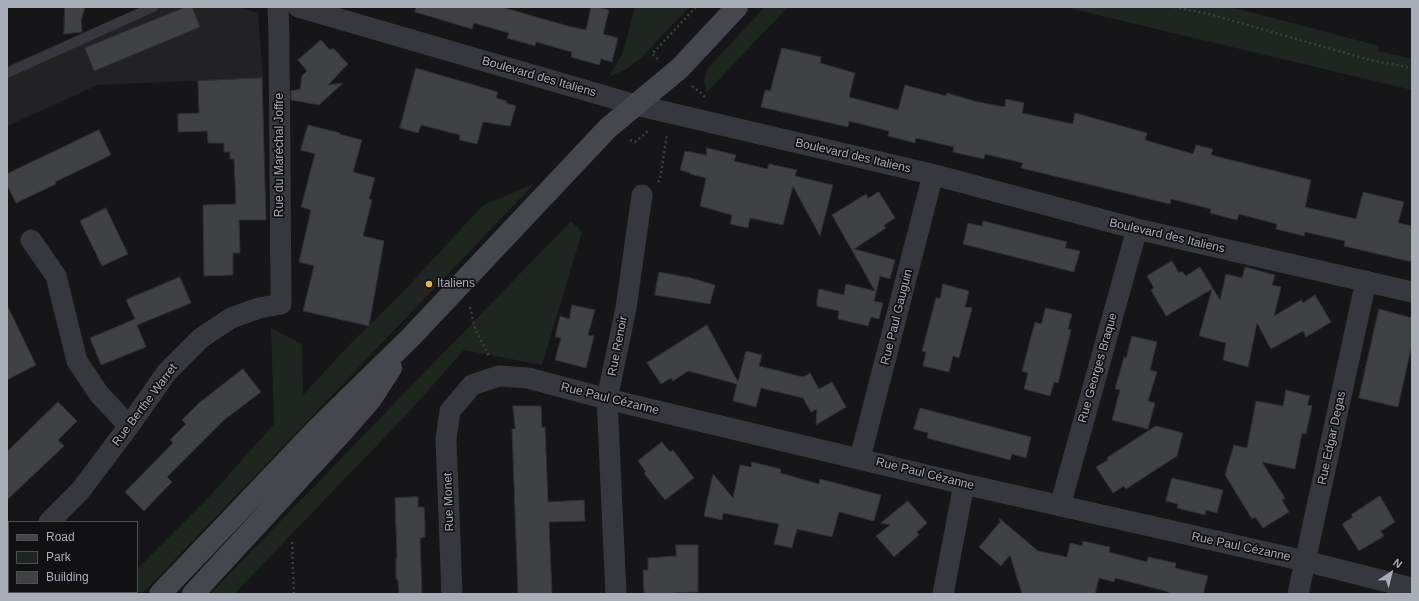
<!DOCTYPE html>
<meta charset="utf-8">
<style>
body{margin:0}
#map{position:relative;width:1419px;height:601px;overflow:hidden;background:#161618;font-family:Helvetica,sans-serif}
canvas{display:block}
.frame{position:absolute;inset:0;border:8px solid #a8adb8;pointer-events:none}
.legend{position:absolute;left:8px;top:521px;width:130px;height:72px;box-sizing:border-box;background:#111113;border:1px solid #4d4f55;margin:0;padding:5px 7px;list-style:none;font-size:12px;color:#a8adb8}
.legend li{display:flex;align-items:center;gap:8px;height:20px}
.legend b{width:20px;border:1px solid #4d4f55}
.north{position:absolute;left:1371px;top:553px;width:40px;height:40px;-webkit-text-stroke:3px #111113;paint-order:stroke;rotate:35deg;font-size:11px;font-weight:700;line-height:16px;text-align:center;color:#a8adb8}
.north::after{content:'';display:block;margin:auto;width:14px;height:18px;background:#a8adb8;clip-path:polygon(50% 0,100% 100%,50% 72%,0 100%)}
</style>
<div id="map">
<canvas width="1419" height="601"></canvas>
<div class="frame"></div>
<ul class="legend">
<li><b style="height:5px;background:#45474d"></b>Road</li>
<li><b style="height:11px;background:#1e261f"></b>Park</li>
<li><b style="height:11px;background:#404145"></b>Building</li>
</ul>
<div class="north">N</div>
</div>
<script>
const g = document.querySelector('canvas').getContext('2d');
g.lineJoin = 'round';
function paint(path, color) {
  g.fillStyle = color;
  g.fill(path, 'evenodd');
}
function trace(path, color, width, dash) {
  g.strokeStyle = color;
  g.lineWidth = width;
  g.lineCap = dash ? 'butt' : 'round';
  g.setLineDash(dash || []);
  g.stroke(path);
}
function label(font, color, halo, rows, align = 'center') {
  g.font = font + ' Helvetica,sans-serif';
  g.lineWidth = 3.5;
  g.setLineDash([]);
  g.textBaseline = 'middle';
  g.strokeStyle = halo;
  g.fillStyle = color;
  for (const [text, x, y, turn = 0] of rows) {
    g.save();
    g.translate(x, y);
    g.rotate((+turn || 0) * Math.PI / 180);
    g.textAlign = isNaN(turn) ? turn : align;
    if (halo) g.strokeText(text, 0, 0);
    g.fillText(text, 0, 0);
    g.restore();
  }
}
paint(new Path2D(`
 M141,7H238L258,13L263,78L98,85L7,126V66Z`), '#222225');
paint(new Path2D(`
 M635,7H689L641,58L625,70L610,76L623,52Z
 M765,7H788L707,92L704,81L707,69Z
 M1064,7H1227L1243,10L1379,46L1378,51L1412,59V90Z
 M535,183L142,594H112L114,592H137V569L208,498L274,424L271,328L302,344L303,395L353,341L403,292L482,206Z
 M571,221L582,232L542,365L464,350L409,412L234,594H210Z`), '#1e261f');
const building = new Path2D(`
 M65,7H85L81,21L82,32L64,34Z
 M186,7H192L200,27L94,71L85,48Z
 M416,7H501L568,26L586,30L591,7H597L609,10L603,34L618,38L612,62L601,59L599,65L571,57L572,52L536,42L535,46L507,38L509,33L474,23L472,29L415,12Z
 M321,40L330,50L333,48L348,64L328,85L343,83L319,105L291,100V91L300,89L302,76L307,71L298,60Z
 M782,48L821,57L820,63L855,73L849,97L883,106L898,110L905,85L946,96L947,93L978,102L1005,107L1006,99L1024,103L1022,113L1073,124L1075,113L1147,133L1145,140L1193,154L1196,145L1213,149L1211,155L1311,180L1305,207L1356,219L1363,192L1404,202L1398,223L1412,226V262L1344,246L1345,241L1305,232L1304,236L1276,229L1277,224L1239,214L1237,220L1210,213L1211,209L1171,199L1170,204L1021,168L1023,163L985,154L984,159L953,152L954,147L916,138L915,143L888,136L889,131L849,121L848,127L761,107L765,90L770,91Z
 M416,68L498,92L496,98L507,101L506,103L516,106L510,126L483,122L477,144L459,140L460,135L421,125L418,133L400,128Z
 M262,78L266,220H239L240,253H233V275L204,276L203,205L236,204L234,159H230V152H224V143H208L207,131L178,132V114L199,113L198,81Z
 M308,125L340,133L339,134L362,140L353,172L375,178L369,199L372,200L363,236L384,241L369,326L303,311L314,266L299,262L311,210L301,207L315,154L301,150Z
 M99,130L111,155L55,182L56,184L16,203L7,185V174Z
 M707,148L736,155L734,161L767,169L769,164L797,170L795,176L833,185L820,236L793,186L783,225L750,218L748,228L730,224L732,215L700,206L706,178L690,174V173L680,170L685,151L706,155Z
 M879,192L895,218L884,225L886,228L854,249L895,260L890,279L880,276L874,301L883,303L879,319L871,317L868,326L838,319L839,311L817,306V299L819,289L844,295L846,284L875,291L832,215L866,194L868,198Z
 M106,208L128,254L102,266L80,221Z
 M983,221L1067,242L1065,248L1080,251L1074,272L963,244L968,223L982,226Z
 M1172,261L1179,273L1182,271L1186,276L1200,267L1220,300L1226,274L1242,278L1245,267L1275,275L1272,285L1281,287L1274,316L1301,300L1303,303L1315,295L1331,322L1306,337L1303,331L1271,349L1257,323L1248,367L1223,360L1226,343L1199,336L1212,289L1166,316L1151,290L1154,288L1147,276Z
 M659,272L691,278L715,285L710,304L655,295Z
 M180,277L191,303L137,325L146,347L101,365L90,338L135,319L126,300Z
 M943,284L969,291L965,307L972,308L959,358L953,356L949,372L923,366L926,352L922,351L936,298H940Z
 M7,305L36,365L7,380Z
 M572,305L595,310L588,335L594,336L586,368L555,360L561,338L555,337L560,316L569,319Z
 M1046,308L1072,314L1068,329L1071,330L1065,355L1058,383L1054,382L1050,396L1024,389L1028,373L1022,371L1035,322L1041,324Z
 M1379,309L1412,318V344L1398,407L1359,398Z
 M707,325L738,382L746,351L762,355L759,366L803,377L810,373L819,389L832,382L846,407L816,425L817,409L811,412L803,398L761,388L756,407L733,401L737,384L688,371L673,381L671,378L661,384L647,363Z
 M1132,336L1157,342L1150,370L1157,372L1148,401L1155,403L1148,429L1112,420L1120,390L1115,389L1124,357L1126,358Z
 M243,369L261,392L224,420L167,477L172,482L144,511L125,492L173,443L170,440L186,424L182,420L199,403Z
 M1286,390L1310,396L1307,405L1312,406L1306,434L1302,433L1295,469L1262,462L1285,498L1282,500L1289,512L1263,528L1255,517L1252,519L1225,475L1234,445L1247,448L1256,401L1283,406Z
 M58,402L77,421L58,440L64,446L7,500V452Z
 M513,406H541L542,428L545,427L548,502L584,500L585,521L549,522L552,594H518L512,429H515Z
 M920,408L1031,437L1026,458L1012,454L1010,460L927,438L928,433L914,429Z
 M1156,426L1183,433L1177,456L1126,489L1124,486L1113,493L1096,467L1108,460L1107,458Z
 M662,442L670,452L673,450L694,478L665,500L644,473L646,472L638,461Z
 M752,462L781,469L780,473L819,484L820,479L881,495L874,521L839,512L832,537L797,529L792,548L774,544L779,524L723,513L722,520L704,516L713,474L733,498L740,465L751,467Z
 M1172,478L1223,490L1217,513L1206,510L1205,515L1177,508L1178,504L1166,501Z
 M1380,496L1395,522L1381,531L1384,536L1359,551L1342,524L1353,517L1351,515Z
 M418,497V507H424L425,523V537L420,538L422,594H399L398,580L396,579V558H397L395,498Z
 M908,501L927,523L917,532L919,535L894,557L876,536L890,525L881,523Z
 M999,518L1038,551L1067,557L1070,543L1082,546L1083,541L1110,547L1109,552L1147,562L1148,557L1176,563L1175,568L1208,576L1203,594H1168L1169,592L1115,578L1114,582L1099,578L1095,594H1022L1010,555L1001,566L979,547L1000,522Z
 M676,545H698V592L673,593V594H644L643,570H648V558L676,556Z`);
paint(building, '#404145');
trace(building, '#303034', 1);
trace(new Path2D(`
 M1174,7L1209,14L1370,60L1412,68
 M658,59L652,54L696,7
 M692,86L700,92L706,98
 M630,140L635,142L648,131
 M658,182L660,180L667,134
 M470,307L475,329L489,356
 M292,542L294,594`), '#3d3f44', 2.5, [2, 3]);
trace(new Path2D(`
 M7,73L153,7`), '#37383d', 10);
trace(new Path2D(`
 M298,7L636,105L931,174L1137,229L1412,292
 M31,240L56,276L77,361L99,394L129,426
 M860,458L931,182V174
 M1060,506L1137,229
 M49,522L80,491L129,426L167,372L201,338L231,318L259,308L281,304L279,36L278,7
 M7,564L9,562
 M452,594L446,439L450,411L472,385L499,376L528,378L607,399L964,484L1305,561L1412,588
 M616,594L607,399L626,308L642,195
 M943,594L964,484
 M1298,594L1366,281`), '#37383d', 21);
trace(new Path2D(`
 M160,594L317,429L411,337L608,128L680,68L737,7
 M193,594L344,430L371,399L391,368`), '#45474d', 22);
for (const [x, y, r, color] of [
 [429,284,4,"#f2b134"]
]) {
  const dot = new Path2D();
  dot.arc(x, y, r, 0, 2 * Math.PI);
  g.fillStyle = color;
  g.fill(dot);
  trace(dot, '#111113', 1.5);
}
label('12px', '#a8adb8', '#111113', [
 ["Boulevard des Italiens",539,77,16],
 ["Rue du Maréchal Joffre",280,155,-90],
 ["Boulevard des Italiens",853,156,13],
 ["Boulevard des Italiens",1167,236,13],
 ["Rue Paul Gauguin",897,317,-76],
 ["Rue Renoir",618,346,-79],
 ["Rue Georges Braque",1098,368,-74],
 ["Rue Paul Cézanne",610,399,14],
 ["Rue Berthe Warret",145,405,-53],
 ["Rue Edgar Degas",1332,438,-78],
 ["Rue Paul Cézanne",925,474,14],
 ["Rue Monet",449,502,-92],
 ["Rue Paul Cézanne",1241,547,12]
]);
label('12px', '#a8adb8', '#111113', [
 ["Italiens",437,284]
], 'left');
</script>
